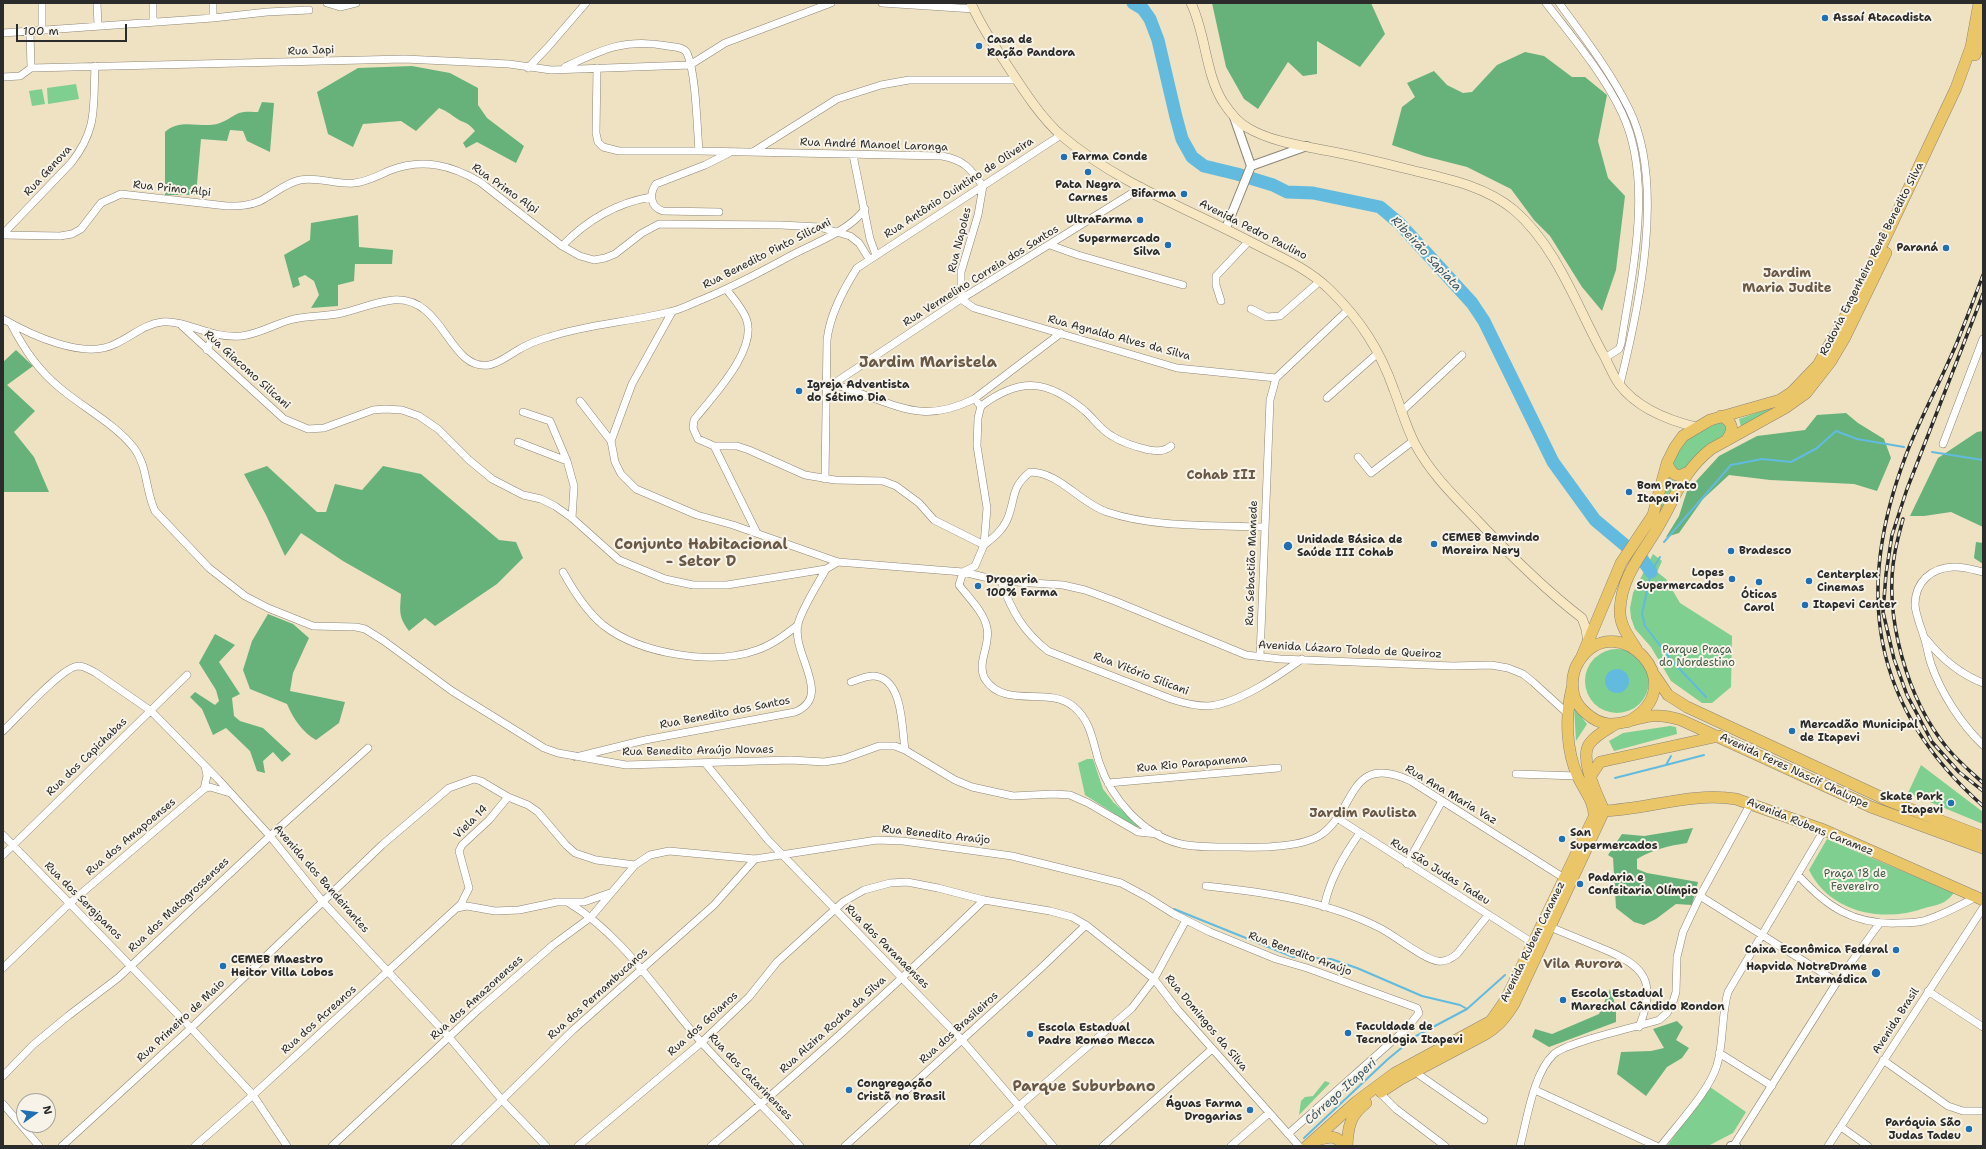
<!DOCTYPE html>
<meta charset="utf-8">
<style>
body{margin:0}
#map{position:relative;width:1986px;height:1149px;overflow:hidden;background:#efe2c3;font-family:"Shantell Sans",sans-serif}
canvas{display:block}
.frame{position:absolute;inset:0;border:4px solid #2b2b2b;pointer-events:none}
.north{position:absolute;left:16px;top:1093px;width:40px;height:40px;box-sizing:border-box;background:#f7f3e8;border:1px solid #a5a39c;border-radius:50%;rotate:76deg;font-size:11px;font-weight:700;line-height:16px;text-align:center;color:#2b2b2b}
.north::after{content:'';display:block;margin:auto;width:14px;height:18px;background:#1f6fb2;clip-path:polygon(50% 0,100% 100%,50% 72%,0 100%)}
.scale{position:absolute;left:16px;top:24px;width:111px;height:18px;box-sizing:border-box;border:2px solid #2b2b2b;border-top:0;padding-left:5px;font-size:12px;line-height:14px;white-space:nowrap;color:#2b2b2b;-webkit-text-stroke:3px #f7f3e8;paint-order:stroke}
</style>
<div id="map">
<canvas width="1986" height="1149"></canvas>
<div class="frame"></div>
<div class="north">N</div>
<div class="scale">100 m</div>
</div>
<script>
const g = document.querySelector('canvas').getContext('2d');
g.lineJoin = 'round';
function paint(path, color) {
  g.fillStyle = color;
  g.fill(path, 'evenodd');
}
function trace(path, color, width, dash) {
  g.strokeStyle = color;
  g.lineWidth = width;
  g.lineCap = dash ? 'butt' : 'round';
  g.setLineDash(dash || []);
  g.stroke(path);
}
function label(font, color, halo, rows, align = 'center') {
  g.font = font + ' "Shantell Sans",sans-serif';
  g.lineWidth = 4;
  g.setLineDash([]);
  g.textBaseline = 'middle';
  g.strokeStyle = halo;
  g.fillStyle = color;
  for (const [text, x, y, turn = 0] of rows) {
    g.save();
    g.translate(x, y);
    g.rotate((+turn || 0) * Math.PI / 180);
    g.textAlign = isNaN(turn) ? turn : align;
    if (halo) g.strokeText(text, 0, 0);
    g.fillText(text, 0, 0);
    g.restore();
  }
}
paint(new Path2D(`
 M76,84L79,99L48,104L47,88Z
 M42,89L45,104L32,106L29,91Z
 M1782,404L1741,427L1739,419Z
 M1718,423H1726L1730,433C1713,443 1696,452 1686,469L1678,470L1673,468C1673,464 1672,458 1674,455C1682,439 1703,430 1718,423Z
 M1667,477L1678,483L1656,523Z
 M1653,554L1662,561L1657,572L1666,579L1680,603L1732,636L1731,687L1712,703H1702L1671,681L1651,647L1635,629L1631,618L1630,608L1633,593Z
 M1585 681a32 32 0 1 1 64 0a32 32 0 1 1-64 0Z
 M1574,707L1587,724L1576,741Z
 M1670,726L1676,727L1677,734L1614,751L1609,741L1623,733Z
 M1087,759H1093L1103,789L1114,803L1141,827H1130L1118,816L1085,795L1078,763Z
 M1921,765L1983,812V824L1908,793Z
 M1827,839L1954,893C1944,905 1939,904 1925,908C1883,923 1830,913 1809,870Z
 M1325,1081L1330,1083L1299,1115L1301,1101L1305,1097L1313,1096Z
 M1710,1087L1746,1112L1733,1133L1708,1146H1667Z`), '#7fcf90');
paint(new Path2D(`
 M1212,3H1371L1385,34L1360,67L1317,41V74L1303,76L1288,62L1258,109L1244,99L1226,67Z
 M1525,52L1544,56L1572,77H1585L1607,95L1598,141L1608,178L1625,196L1616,270L1602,311L1582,287L1550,236L1534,220L1511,189L1467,167L1424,156L1392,145L1402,107L1415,97L1407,83L1434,71L1447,85L1463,93L1472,92L1497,65Z
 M412,66L450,73L478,88V105L487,118L524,146L516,163L477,142L466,148L463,143L475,131C466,120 464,124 456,118C450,114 447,111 439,108L416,131L401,121L363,124L353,147L328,134L317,92L358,68Z
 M262,102L274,103L270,152L247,141L243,131L230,130L227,141L201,139L196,195H165V132C180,118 200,128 217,124C225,122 232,116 239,113C245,111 253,112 258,112Z
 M358,215L359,247L393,250L392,264H355L354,281L338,285V306L311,308L319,295L314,281L305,275L298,278L300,285L293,288L284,255L310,240L311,223Z
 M16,350L33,366L7,385L35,411L14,432L34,457L49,492H3L4,463L3,362Z
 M1846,413L1858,423L1884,439L1891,458L1877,491L1854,484L1770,480L1729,475L1703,499L1679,533L1666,537L1679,516L1687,491L1719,456L1757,436L1805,430L1817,415Z
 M1983,431V527L1951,512L1924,516H1910L1938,458L1977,432Z
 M267,466L317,512H326L335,484L362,490L383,466L421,474L499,540L516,542L523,558L497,584L435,626L425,618L409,631C398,616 400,611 401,594L343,561L301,533L285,556L266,515L244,474Z
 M1976,542L1983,543V564L1974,558Z
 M268,614L293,624L309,638L293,673L290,691L345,702L339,723L316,740C302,732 293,718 287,704L250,689L243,670L252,641Z
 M215,634L235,645L219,662L240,694L232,698L234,716L240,721L263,728L291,754L282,762L273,752L263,761L265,773L257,771L250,751L226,728L213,735L202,709L190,697L195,692L215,705L219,701L216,690L199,663Z
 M1693,828L1687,843C1668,846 1654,849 1637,859V869L1647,873L1698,882L1692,905L1676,904L1656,919L1644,925L1634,922L1616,908L1613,858L1608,855L1622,834L1644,836Z
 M1610,989L1616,1007V1022L1549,1047L1532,1037L1535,1029L1552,1034L1599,1014Z
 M1677,1021L1683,1027L1676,1040L1689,1048L1682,1058L1667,1067L1646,1096L1617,1074L1621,1052L1651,1051L1664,1048L1653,1029Z`), '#67b27a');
paint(new Path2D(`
 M1605 681a12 12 0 1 1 24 0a12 12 0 1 1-24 0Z`), '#62bbdf');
trace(new Path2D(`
 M1932,452L1983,460
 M1664,542L1731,465L1762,459L1791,462L1817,448L1836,431L1857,439L1904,447
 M1660,557L1651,572L1642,614L1645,626L1672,661L1706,697
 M1666,765L1704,755
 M1615,778L1666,765L1671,756
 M1174,909L1293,957L1331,959L1357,968L1422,996L1460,1005L1467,1009
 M1304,1138L1388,1059L1416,1036L1467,1009L1505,975`), '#62bbdf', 2);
trace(new Path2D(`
 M1133,3L1143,9L1150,19L1158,40L1176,117L1182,139L1192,157L1204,166L1237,174L1273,185L1287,192L1313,193L1380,207L1399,223L1472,303L1484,321L1553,462L1595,520L1626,546
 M1642,559L1651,572`), '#62bbdf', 13);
const minor = new Path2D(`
 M42,3V31
 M97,3L98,26
 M153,3V22
 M213,3V18
 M327,3L340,7L356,3
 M882,3L974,9
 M1546,3C1573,38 1603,73 1622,113C1654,181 1632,273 1621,344L1619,349L1605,358
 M1559,3C1584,37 1610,71 1629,109C1666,183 1639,308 1620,384
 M30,31L31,68
 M3,33L213,18L267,12L309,10
 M690,65L725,43L831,3
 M565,67C603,49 625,38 668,46C674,47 684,47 687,53C696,73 697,127 699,151
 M528,68L548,47L586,3
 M597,68L596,133L598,142L603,147L619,151H699L942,156C964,160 970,168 983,186L978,215L961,272V299
 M3,77L20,76L31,68L405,59L509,64L551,70L690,65
 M753,152L837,99L881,85L909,80H1017
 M853,155L870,239L876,255
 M719,212L663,211C650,207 649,194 656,184L705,165L729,153
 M3,234L71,163C98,129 93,107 95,66
 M3,235L60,236L72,234L81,229L101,203L121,194L227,206C238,206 249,206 260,201C273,195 285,183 300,180C317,176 336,185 354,183C367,182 379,175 391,170C423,158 451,165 480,182L562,246L580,256L594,260L605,258L615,254L642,233L659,224L781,225L819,227L850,236L859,243L869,259
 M1050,245L1078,255L1183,285
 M562,246C587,220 616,203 651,197
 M727,290C733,298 742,308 746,318C759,349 712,397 694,420L693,428L698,439L714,446L757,533
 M961,299L974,308L1177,368L1276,378
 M1221,301L1216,285V276L1249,241
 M1251,309L1267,317L1280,316L1320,281
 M3,319C31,335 84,360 115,344C131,337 144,324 162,322C186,320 212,339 241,336C259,334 273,325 290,320C307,315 325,317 342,313C359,309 375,302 393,300C445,296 448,371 489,365C500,363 509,355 518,350C528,344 538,340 549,337C588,324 630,322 669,312C679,310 687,306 696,302C729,289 759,273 790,256C814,243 848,232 865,209
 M11,324C24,349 38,370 60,388C85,409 114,423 134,448C148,467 145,490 155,511L209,568L245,596L268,608L313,626L356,627L365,629L384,641L452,691L544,748L558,753L626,765L791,760L824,762L843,759L879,746H895L905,750L955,780L972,787L1013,796L1053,794L1070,795L1088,803L1138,832L1158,834
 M182,326L284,419L308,429L324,428L373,410L385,409L402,410L419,416L438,429L469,460L492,479L523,495L541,499L555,506L572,518L619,560L665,579L693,585H727L826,569L838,562
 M207,350L214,334
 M830,384C840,385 850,390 859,393C905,409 927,422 974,399L1061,333
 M833,384L961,299L1142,187
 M1327,398L1378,353
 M580,401L611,441L615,462L621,474L636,489L697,515L733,525L838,562L963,572L1001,581L1063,585L1085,590L1115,601L1246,655L1280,659L1453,666L1491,665L1508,668L1523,674L1533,682L1567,713
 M981,406C1021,376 1048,380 1085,411C1094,419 1101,430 1112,436C1123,443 1136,447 1149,450C1158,451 1164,452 1171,446
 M523,412L550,421L567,461L574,486L572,518
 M1401,412L1462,355
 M611,441L632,384L672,312
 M518,442L567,461
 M1943,444L1983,339
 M714,446H737L749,450L805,475L835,480L883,481L896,486L919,503L934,520L984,545C993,538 1002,531 1007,520C1016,499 1010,488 1030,472C1059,472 1080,503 1107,512C1154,528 1214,525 1264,527
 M1358,457L1371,473L1413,441
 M825,479L827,340C830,314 843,290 857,268L1061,135
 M563,572C573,590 586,611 603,625C640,654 713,666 757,650C772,645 785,635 798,625
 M963,572L959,585C968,597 984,612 987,628C991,645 976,663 985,679C1005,710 1049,685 1074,707C1091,721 1093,743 1099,762C1111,798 1142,835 1181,844C1200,848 1220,847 1239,847C1261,848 1304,847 1322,834C1357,808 1349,752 1411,781L1564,878
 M963,572L975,566L984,545L987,508L977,446L978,418L981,406L978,403
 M1983,572C1974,570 1963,566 1953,567C1931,568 1915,582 1915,605C1916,616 1921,627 1924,637C1927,646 1928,655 1931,664C1941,693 1961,724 1983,745
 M1001,581C1012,612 1023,631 1048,651L1171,699C1183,703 1195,706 1208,706C1238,704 1278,676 1302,659
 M1926,639C1941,658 1960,674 1983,683
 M1260,657L1270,400L1276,378L1348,310
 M851,682C860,679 870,674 879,677C903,684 902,729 905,750
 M3,731C17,718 62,667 78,666C85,666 90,670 96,673L151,711L218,779L270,836L323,902L449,1037L502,1100L546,1146
 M576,757L645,740L795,712C834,696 791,654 798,624C802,608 818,584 826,569
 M706,764L768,840L962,1040L1053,1146
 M205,766L207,776L204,789L210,787L230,793
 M1516,774L1578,776
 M1108,783L1278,768
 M1337,818L1533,943
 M3,835L191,1028L253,1095L287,1146
 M3,855L187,675
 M1407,864L1442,801
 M1798,875C1827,907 1854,925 1898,923C1907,923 1915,923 1923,921C1941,916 1959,906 1976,897
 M1206,886C1264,892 1327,901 1380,928C1394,935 1425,960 1438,961C1445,962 1451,959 1457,954L1488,915
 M1700,896L1837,982
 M569,903C624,936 660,996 702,1043C734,1078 768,1111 800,1146
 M1324,907C1330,879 1343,857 1359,834
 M457,908L467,906L495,911L519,910L557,902H584L610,893
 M1550,927C1567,934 1584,941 1601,948C1644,965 1658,981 1639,1027
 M3,968L70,903L204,789
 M1928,991L1983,1027
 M1719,1053L1772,1086
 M1883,1060L1948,1106L1963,1111H1983
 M1415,1072L1484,1120
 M3,1076L33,1045L68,1016L118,978L270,836L368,748
 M1535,1090L1656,1146
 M1380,1093L1396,1109L1445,1146
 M3,1104L39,1146
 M1841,1127L1868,1146
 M1734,1145L1837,982L1879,924
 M62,1146L191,1028L382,845L449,788L474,779L481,781L508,797L528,805L538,812L566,845L575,853L596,860L635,865
 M195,1146L253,1095L461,904L469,888L459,851L462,845L489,820L508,797
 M332,1146L479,1009L553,945L591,917L635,865L650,855L669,851L755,859L877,840L903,841L1012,856L1121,883L1147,897L1174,914L1210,932L1276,959L1307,968L1417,1008L1419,1013L1407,1028L1288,1134
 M455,1146L573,1030L714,905L755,859
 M578,1146L702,1042L749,997L777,962L843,902L864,890L890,883L907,882L938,888L984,900L1050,911L1072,917L1086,925L1154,979L1177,1009L1299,1146
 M711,1146C805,1068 896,985 984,900
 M845,1146L1040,969L1086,925
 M973,1146L1132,1008L1154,979L1186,920
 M1103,1146L1212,1049
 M1231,1146L1269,1113
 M1520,1146C1527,1120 1533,1073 1554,1054C1567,1042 1637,1027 1659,1020L1667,1013L1672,1005L1676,992L1677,957L1683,932L1700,896L1751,803
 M1661,1146C1677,1125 1710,1090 1717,1065C1724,1042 1721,1016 1728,992L1824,830
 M1828,1146L1983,908`);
const tertiary = new Path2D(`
 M1251,166L1307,146
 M1226,228L1251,166L1234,117
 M1731,1146H1736`);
const secondary = new Path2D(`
 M971,3C980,25 994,45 1007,65C1022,88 1041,118 1062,136C1116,182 1186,208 1249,241C1278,256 1306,267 1329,289C1360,319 1380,350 1394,390C1401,408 1406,427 1415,444C1431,474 1454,496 1477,520C1510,555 1544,589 1582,618L1586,629L1588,643
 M1191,3C1206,34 1205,73 1223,102C1229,111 1238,123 1248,128C1270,141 1298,145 1323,150C1352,155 1379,162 1407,169C1444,178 1484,185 1514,210C1556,246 1576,304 1602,352C1608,362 1612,374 1619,384C1637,408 1667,420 1696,427`);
const primary = new Path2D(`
 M1975,55L1979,43L1983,23
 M1721,416C1734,422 1734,430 1726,441
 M1667,463C1671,473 1676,479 1686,473
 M1636,648C1628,636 1619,624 1620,609C1622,575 1642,555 1658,527C1676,497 1682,472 1711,449L1785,408L1806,393L1831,361L1844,339L1886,253
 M1582,656L1621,563L1653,515L1667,463L1675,447L1683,436L1710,420L1780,400L1792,392L1818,365L1849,310L1881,247L1956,88L1971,47L1979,3
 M1604,811C1648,809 1692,792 1736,799L1824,830L1983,900`);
const trunk = new Path2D(`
 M1655,676L1668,695L1687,707L1887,800L1983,837
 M1627,722C1697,686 1616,604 1579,661C1572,672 1571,683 1574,696C1576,702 1581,709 1586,713C1609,734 1626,719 1651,716C1661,715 1671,717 1681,720L1871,807L1983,848
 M1590,777L1600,762L1719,736
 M1381,1092L1401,1079L1484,1035C1498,1027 1505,1018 1514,1004L1604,811C1598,796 1578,758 1590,743C1596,735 1606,730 1614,725
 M1314,1141C1325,1138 1338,1132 1342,1146
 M1307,1146L1356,1102L1395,1073L1491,1021L1505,1001L1594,817C1595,802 1584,790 1578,777C1566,751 1565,716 1572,688
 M1347,1146C1348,1127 1350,1115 1366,1103`);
trace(minor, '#8d8677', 8);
trace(tertiary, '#8d8677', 10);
trace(secondary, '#8d8677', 10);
trace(primary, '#8d8677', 12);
trace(trunk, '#8d8677', 12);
trace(minor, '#fff', 7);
trace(tertiary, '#fff', 8);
trace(secondary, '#f7e8c3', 9);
trace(primary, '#ebc669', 11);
trace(trunk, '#ebc669', 11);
const rail = new Path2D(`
 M1983,275C1975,296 1967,318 1958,340C1942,379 1921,416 1906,455C1854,592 1871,707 1983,806
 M1983,294L1907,489L1892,535L1886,574L1883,612L1894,659L1907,695L1932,742L1959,772L1983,791
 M1903,519C1900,530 1897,541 1895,552C1883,615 1907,700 1948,749C1959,762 1971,772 1983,783`);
trace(rail, '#2b2b2b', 3.5);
trace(rail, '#f7f3e8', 2, [6]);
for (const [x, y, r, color] of [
 [1825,18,4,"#1f6fb2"],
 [979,46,4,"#1f6fb2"],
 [1064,157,4,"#1f6fb2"],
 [1088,172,4,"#1f6fb2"],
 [1184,194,4,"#1f6fb2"],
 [1140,220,4,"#1f6fb2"],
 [1168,245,4,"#1f6fb2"],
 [1946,248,4,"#1f6fb2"],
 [799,391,4,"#1f6fb2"],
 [1629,492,4,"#1f6fb2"],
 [1434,544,4,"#1f6fb2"],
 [1288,546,5,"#1f6fb2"],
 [1731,551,4,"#1f6fb2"],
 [1732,579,4,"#1f6fb2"],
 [1809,581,4,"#1f6fb2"],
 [1759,582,4,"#1f6fb2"],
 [978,586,4,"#1f6fb2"],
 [1805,605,4,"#1f6fb2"],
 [1792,731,4,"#1f6fb2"],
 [1951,803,4,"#1f6fb2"],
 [1562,839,4,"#1f6fb2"],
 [1580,884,4,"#1f6fb2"],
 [1896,950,4,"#1f6fb2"],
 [223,966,4,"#1f6fb2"],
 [1876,973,5,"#1f6fb2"],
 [1563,1000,4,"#1f6fb2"],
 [1348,1033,4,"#1f6fb2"],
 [1030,1034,4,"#1f6fb2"],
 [849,1090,4,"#1f6fb2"],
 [1250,1110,4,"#1f6fb2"],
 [1969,1129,4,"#1f6fb2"]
]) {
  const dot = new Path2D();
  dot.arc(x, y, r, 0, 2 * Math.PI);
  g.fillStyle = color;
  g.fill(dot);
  trace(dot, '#f7f3e8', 1.5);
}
label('bold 11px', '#2b2b2b', '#f7f3e8', [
 ["Assaí Atacadista",1833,18],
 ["Casa de",987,40],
 ["Ração Pandora",987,53],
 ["Farma Conde",1072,157],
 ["Pata Negra",1088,185,"center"],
 ["Carnes",1088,198,"center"],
 ["Bifarma",1176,194,"right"],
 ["UltraFarma",1132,220,"right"],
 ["Supermercado",1160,239,"right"],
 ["Silva",1160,252,"right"],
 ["Paraná",1938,248,"right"],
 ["Igreja Adventista",807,385],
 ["do Sétimo Dia",807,398],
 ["Bom Prato",1637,486],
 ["Itapevi",1637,499],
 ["CEMEB Bemvindo",1442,538],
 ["Moreira Nery",1442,551],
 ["Unidade Básica de",1297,540],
 ["Saúde III Cohab",1297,553],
 ["Bradesco",1739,551],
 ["Lopes",1724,573,"right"],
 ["Supermercados",1724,586,"right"],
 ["Centerplex",1817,575],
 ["Cinemas",1817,588],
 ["Drogaria",986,580],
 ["100% Farma",986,593],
 ["Óticas",1759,595,"center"],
 ["Carol",1759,608,"center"],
 ["Itapevi Center",1813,605],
 ["Mercadão Municipal",1800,725],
 ["de Itapevi",1800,738],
 ["Skate Park",1943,797,"right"],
 ["Itapevi",1943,810,"right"],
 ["San",1570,833],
 ["Supermercados",1570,846],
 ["Padaria e",1588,878],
 ["Confeitaria Olímpio",1588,891],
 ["Caixa Econômica Federal",1888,950,"right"],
 ["CEMEB Maestro",231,960],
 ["Heitor Villa Lobos",231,973],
 ["Hapvida NotreDrame",1867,967,"right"],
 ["Intermédica",1867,980,"right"],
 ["Escola Estadual",1571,994],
 ["Marechal Cândido Rondon",1571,1007],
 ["Faculdade de",1356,1027],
 ["Tecnologia Itapevi",1356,1040],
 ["Escola Estadual",1038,1028],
 ["Padre Romeo Mecca",1038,1041],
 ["Congregação",857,1084],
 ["Cristã no Brasil",857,1097],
 ["Águas Farma",1242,1104,"right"],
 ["Drogarias",1242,1117,"right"],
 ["Paróquia São",1961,1123,"right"],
 ["Judas Tadeu",1961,1136,"right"]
], 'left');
label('11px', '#2b2b2b', '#f7f3e8', [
 ["Rua Japi",311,51,-2],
 ["Rua André Manoel Laronga",874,145,2],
 ["Rua Genova",48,171,-47],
 ["Rua Antônio Ouintino de Oliveira",959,188,-33],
 ["Rua Primo Alpi",172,189,6],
 ["Rua Primo Alpi",505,189,35],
 ["Avenida Pedro Paulino",1253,230,27],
 ["Rua Napoles",960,240,-76],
 ["Rua Benedito Pinto Silicani",767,254,-27],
 ["Rodovia Engenheiro Renê Benedito Silva",1872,259,-63],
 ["Rua Vermelino Correia dos Santos",981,276,-32],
 ["Rua Agnaldo Alves da Silva",1119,338,15],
 ["Rua Giacomo Silicani",247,370,42],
 ["Rua Sebastião Mamede",1252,563,-88],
 ["Avenida Lázaro Toledo de Queiroz",1350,650,3],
 ["Rua Vitório Silicani",1141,674,21],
 ["Rua Benedito dos Santos",725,713,-11],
 ["Rua Benedito Araújo Novaes",698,751,-1],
 ["Rua dos Capichabas",87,757,-44],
 ["Rua Rio Parapanema",1192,764,-5],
 ["Avenida Feres Nascif Chaluppe",1794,771,25],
 ["Rua Ana Maria Vaz",1451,795,31],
 ["Viela 14",471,822,-45],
 ["Avenida Rubens Caramez",1810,827,22],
 ["Rua Benedito Araújo",936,835,6],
 ["Rua dos Amapoenses",131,837,-40],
 ["Rua São Judas Tadeu",1440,872,32],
 ["Avenida dos Bandeirantes",321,879,49],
 ["Rua dos Sergipanos",83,901,45],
 ["Rua dos Matogrossenses",179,905,-43],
 ["Avenida Rubem Caramez",1533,942,-64],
 ["Rua dos Paranaenses",887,947,45],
 ["Rua Benedito Araújo",1300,954,20],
 ["Rua dos Pernambucanos",598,994,-42],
 ["Rua dos Amazonenses",477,998,-42],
 ["Rua dos Acreanos",319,1020,-42],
 ["Rua Primeiro de Maio",181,1021,-43],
 ["Avenida Brasil",1896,1021,-57],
 ["Rua Domingos da Silva",1206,1023,50],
 ["Rua dos Goianos",703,1024,-42],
 ["Rua Alzira Rocha da Silva",833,1025,-42],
 ["Rua dos Brasileiros",959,1028,-42],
 ["Rua dos Catarinenses",750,1077,46]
]);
label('11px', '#445c49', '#f7f3e8', [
 ["Parque Praça",1697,650],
 ["do Nordestino",1697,663],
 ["Praça 18 de",1855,874],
 ["Fevereiro",1855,887]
]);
label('italic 12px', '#3c5661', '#f7f3e8', [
 ["Ribeirão Sapiata",1426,254,47],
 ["Córrego Itaperi",1341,1092,-42]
]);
label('bold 13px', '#695846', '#f7f3e8', [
 ["Jardim",1787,274],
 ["Maria Judite",1787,289],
 ["Cohab III",1221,476],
 ["Jardim Paulista",1363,814],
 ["Vila Aurora",1583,965]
]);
label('bold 15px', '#695846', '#f7f3e8', [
 ["Jardim Maristela",928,363],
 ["Conjunto Habitacional",701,545],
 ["- Setor D",701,562],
 ["Parque Suburbano",1084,1087]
]);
</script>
